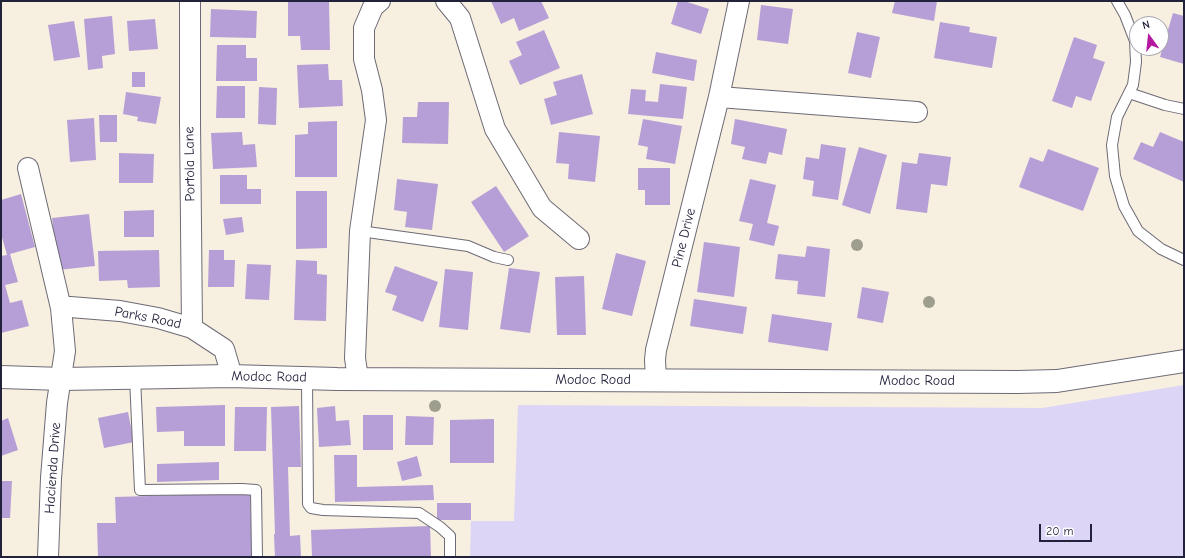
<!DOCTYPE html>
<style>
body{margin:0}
#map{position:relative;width:1185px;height:558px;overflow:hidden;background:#f7efe0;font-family:"Comic Neue",sans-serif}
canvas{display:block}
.frame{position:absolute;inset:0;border:2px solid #22223b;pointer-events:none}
.north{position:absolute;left:1129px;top:16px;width:40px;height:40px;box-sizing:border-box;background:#fff;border:1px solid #a7a7b1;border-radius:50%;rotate:345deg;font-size:11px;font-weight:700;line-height:16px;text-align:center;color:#22223b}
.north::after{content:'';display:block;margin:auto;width:14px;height:18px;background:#b5179e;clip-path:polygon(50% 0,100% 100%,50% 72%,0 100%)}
.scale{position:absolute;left:1039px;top:524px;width:53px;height:18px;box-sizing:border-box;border:2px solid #22223b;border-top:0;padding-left:5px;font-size:12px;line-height:14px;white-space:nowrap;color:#22223b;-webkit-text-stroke:3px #fff;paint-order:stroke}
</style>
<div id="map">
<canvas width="1185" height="558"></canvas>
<div class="frame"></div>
<div class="north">N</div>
<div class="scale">20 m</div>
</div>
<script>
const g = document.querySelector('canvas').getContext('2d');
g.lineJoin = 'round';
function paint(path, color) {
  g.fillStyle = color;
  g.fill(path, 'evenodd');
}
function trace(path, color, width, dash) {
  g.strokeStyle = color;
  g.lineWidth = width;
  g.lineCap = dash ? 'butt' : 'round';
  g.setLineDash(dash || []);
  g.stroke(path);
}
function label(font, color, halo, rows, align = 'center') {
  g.font = font + ' "Comic Neue",sans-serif';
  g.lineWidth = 3;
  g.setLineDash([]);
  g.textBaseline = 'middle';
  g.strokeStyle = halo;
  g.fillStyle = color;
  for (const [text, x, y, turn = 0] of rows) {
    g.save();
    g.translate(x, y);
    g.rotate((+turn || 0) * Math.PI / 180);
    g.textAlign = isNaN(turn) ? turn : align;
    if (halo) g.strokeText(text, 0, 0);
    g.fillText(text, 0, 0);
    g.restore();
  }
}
paint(new Path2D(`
 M1184,385V557H470L471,521H514L518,405L1042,408Z`), '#ddd5f6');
paint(new Path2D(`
 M288,1H329L330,50H301L300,36H288Z
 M491,1H541L549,18L519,31L514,18L501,24Z
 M678,1H684L709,9L701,34L671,24Z
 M895,1H937L934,21L892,13Z
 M761,5L793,9L788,44L757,40Z
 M211,9L257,11L256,38L210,37Z
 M1173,13L1184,16V64L1160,57Z
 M112,16L115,54L102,56L103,68L88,70L84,19Z
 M155,19L158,49L129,51L127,21Z
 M74,21L80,57L54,61L48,25Z
 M940,22L970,27L969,32L997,37L992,68L934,58Z
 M544,30L560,68L520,85L509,61L522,55L516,42Z
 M857,32L880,37L871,78L848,73Z
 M1074,37L1097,45L1093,58L1105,62L1091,101L1076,96L1072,108L1052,101Z
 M217,45H246V58H257V81H216Z
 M656,52L697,60L694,81L652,73Z
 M328,64L329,80H342L343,106L299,108L297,65Z
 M132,72H145V87H132Z
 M582,74L593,114L551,125L544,99L557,95L553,82Z
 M660,84L687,87L683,119L628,114L631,89L646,90L645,101L658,102Z
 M217,86H245V118H216Z
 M259,87L277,88L276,125L258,124Z
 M126,92L161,97L156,124L137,121L138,117L123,114Z
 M418,102H449L448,144L402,143L403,117H417Z
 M99,115H117V142H100Z
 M94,118L96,160L70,162L67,120Z
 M643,119L682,126L675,164L646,159L648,147L638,145Z
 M735,119L787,129L782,155L769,152L766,164L742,159L745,147L731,144Z
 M337,121V177H295V135L308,134V122Z
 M242,132L243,145L255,144L257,167L213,169L211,133Z
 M559,132L600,136L595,182L568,179L569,164L556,163Z
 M1160,132L1184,142V182L1133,159L1141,142L1153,147Z
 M821,144L846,148L838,200L812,196L814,181L803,179L806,157L819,159Z
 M859,147L887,155L870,214L842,205Z
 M1048,149L1099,168L1083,211L1019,187L1030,157L1043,162Z
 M119,153L154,154L153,183H119Z
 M919,153L951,157L947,186L931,184L927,213L896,209L902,162L917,164Z
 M638,168H670V205H645V190H638Z
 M220,175H247V189H261V204H220Z
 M397,179L438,184L432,230L405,227L407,212L394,210Z
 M750,179L776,185L767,223L779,226L774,246L749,240L753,224L739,221Z
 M496,186L529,236L504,252L471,202Z
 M296,191H327V248L296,249Z
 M21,194L35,247L10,254L18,282L5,285L10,303L22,300L29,326L1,333V256L7,255L1,234V200Z
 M154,210V237H124V211Z
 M89,214L95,266L58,270L52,218Z
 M242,217L244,232L226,235L223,219Z
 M704,242L740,247L734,297L697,292Z
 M807,246L830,249L825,297L797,294L798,281L775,279L778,254L805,257Z
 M159,250L160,287L128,288L127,280L99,281L98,251Z
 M209,250H224V260H235L234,287H208Z
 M616,253L646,261L632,316L602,309Z
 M296,260L317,261V274L327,275L326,321L294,320Z
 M247,264L271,265L269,300L245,299Z
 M395,266L438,282L423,322L392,310L397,296L385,292Z
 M509,268L540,272L530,333L500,329Z
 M445,269L473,272L468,330L439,327Z
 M584,276L586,335H557L555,277Z
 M862,287L889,292L883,323L857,318Z
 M694,299L747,307L743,334L690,326Z
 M772,314L832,323L828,351L768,342Z
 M225,405V446H184V431L157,432L156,407Z
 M299,406L301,467H288L290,536L300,535L301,557H275L274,534H275L271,407Z
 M335,406L336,421L349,420L351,445L319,447L317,408Z
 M235,407H267L266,451H234Z
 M128,412L134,442L104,448L98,418Z
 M363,415H393V450H363Z
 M406,416L434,417L433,445H405Z
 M8,418L18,450L1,456V421Z
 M494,419V463H450V420Z
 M334,455H357V487L433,485L434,500L335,502Z
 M417,456L422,476L402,481L397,462Z
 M219,462V480L157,482V464Z
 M1,481H12L10,518H1Z
 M250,493L252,557H98L97,523H116L115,497Z
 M437,503H471V520H437Z
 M430,526L431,557H312L311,530Z`), '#b69fd6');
const lane = new Path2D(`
 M1117,1L1125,15L1135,41L1136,62L1133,85L1117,117L1112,145L1115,176L1124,206L1138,231L1161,249L1184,260
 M1129,93L1165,105L1184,109
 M360,231L468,246L494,257L508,260
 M135,377L140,490L242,489L256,490L257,557
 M307,378L308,504L311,508L323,510L419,513L440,527L450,536V557`);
const street = new Path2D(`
 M190,1V121L192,328
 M446,1L460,18L495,129L542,208L579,239
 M719,97L917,112
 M28,168L61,308L65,351L57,403L51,478L48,557
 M61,308L70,307L120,311L158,318L192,328L224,349L229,366L230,376
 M358,379L355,358L360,231L376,120L372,90L364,59V28L373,7L380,1
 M656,380L655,360L656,350L719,97L739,1`);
const secondary = new Path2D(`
 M1,377L62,379L230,376L337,379L1018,382L1057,381L1184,361`);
trace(lane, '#6d6a75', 12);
trace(street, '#6d6a75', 22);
trace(secondary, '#6d6a75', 24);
trace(lane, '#fff', 10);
trace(street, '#fff', 20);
trace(secondary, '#fff', 22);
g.fillStyle = '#9e9e8e';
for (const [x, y] of [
 [857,245],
 [929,302],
 [435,406]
]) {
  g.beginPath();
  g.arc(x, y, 6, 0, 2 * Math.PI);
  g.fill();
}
label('14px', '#22223b', '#fff', [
 ["Portola Lane",190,164,-91],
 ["Pine Drive",684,238,-76],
 ["Parks Road",148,318,11],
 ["Modoc Road",269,377,1],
 ["Modoc Road",593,380],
 ["Modoc Road",917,381],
 ["Hacienda Drive",53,468,-86]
]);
</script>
